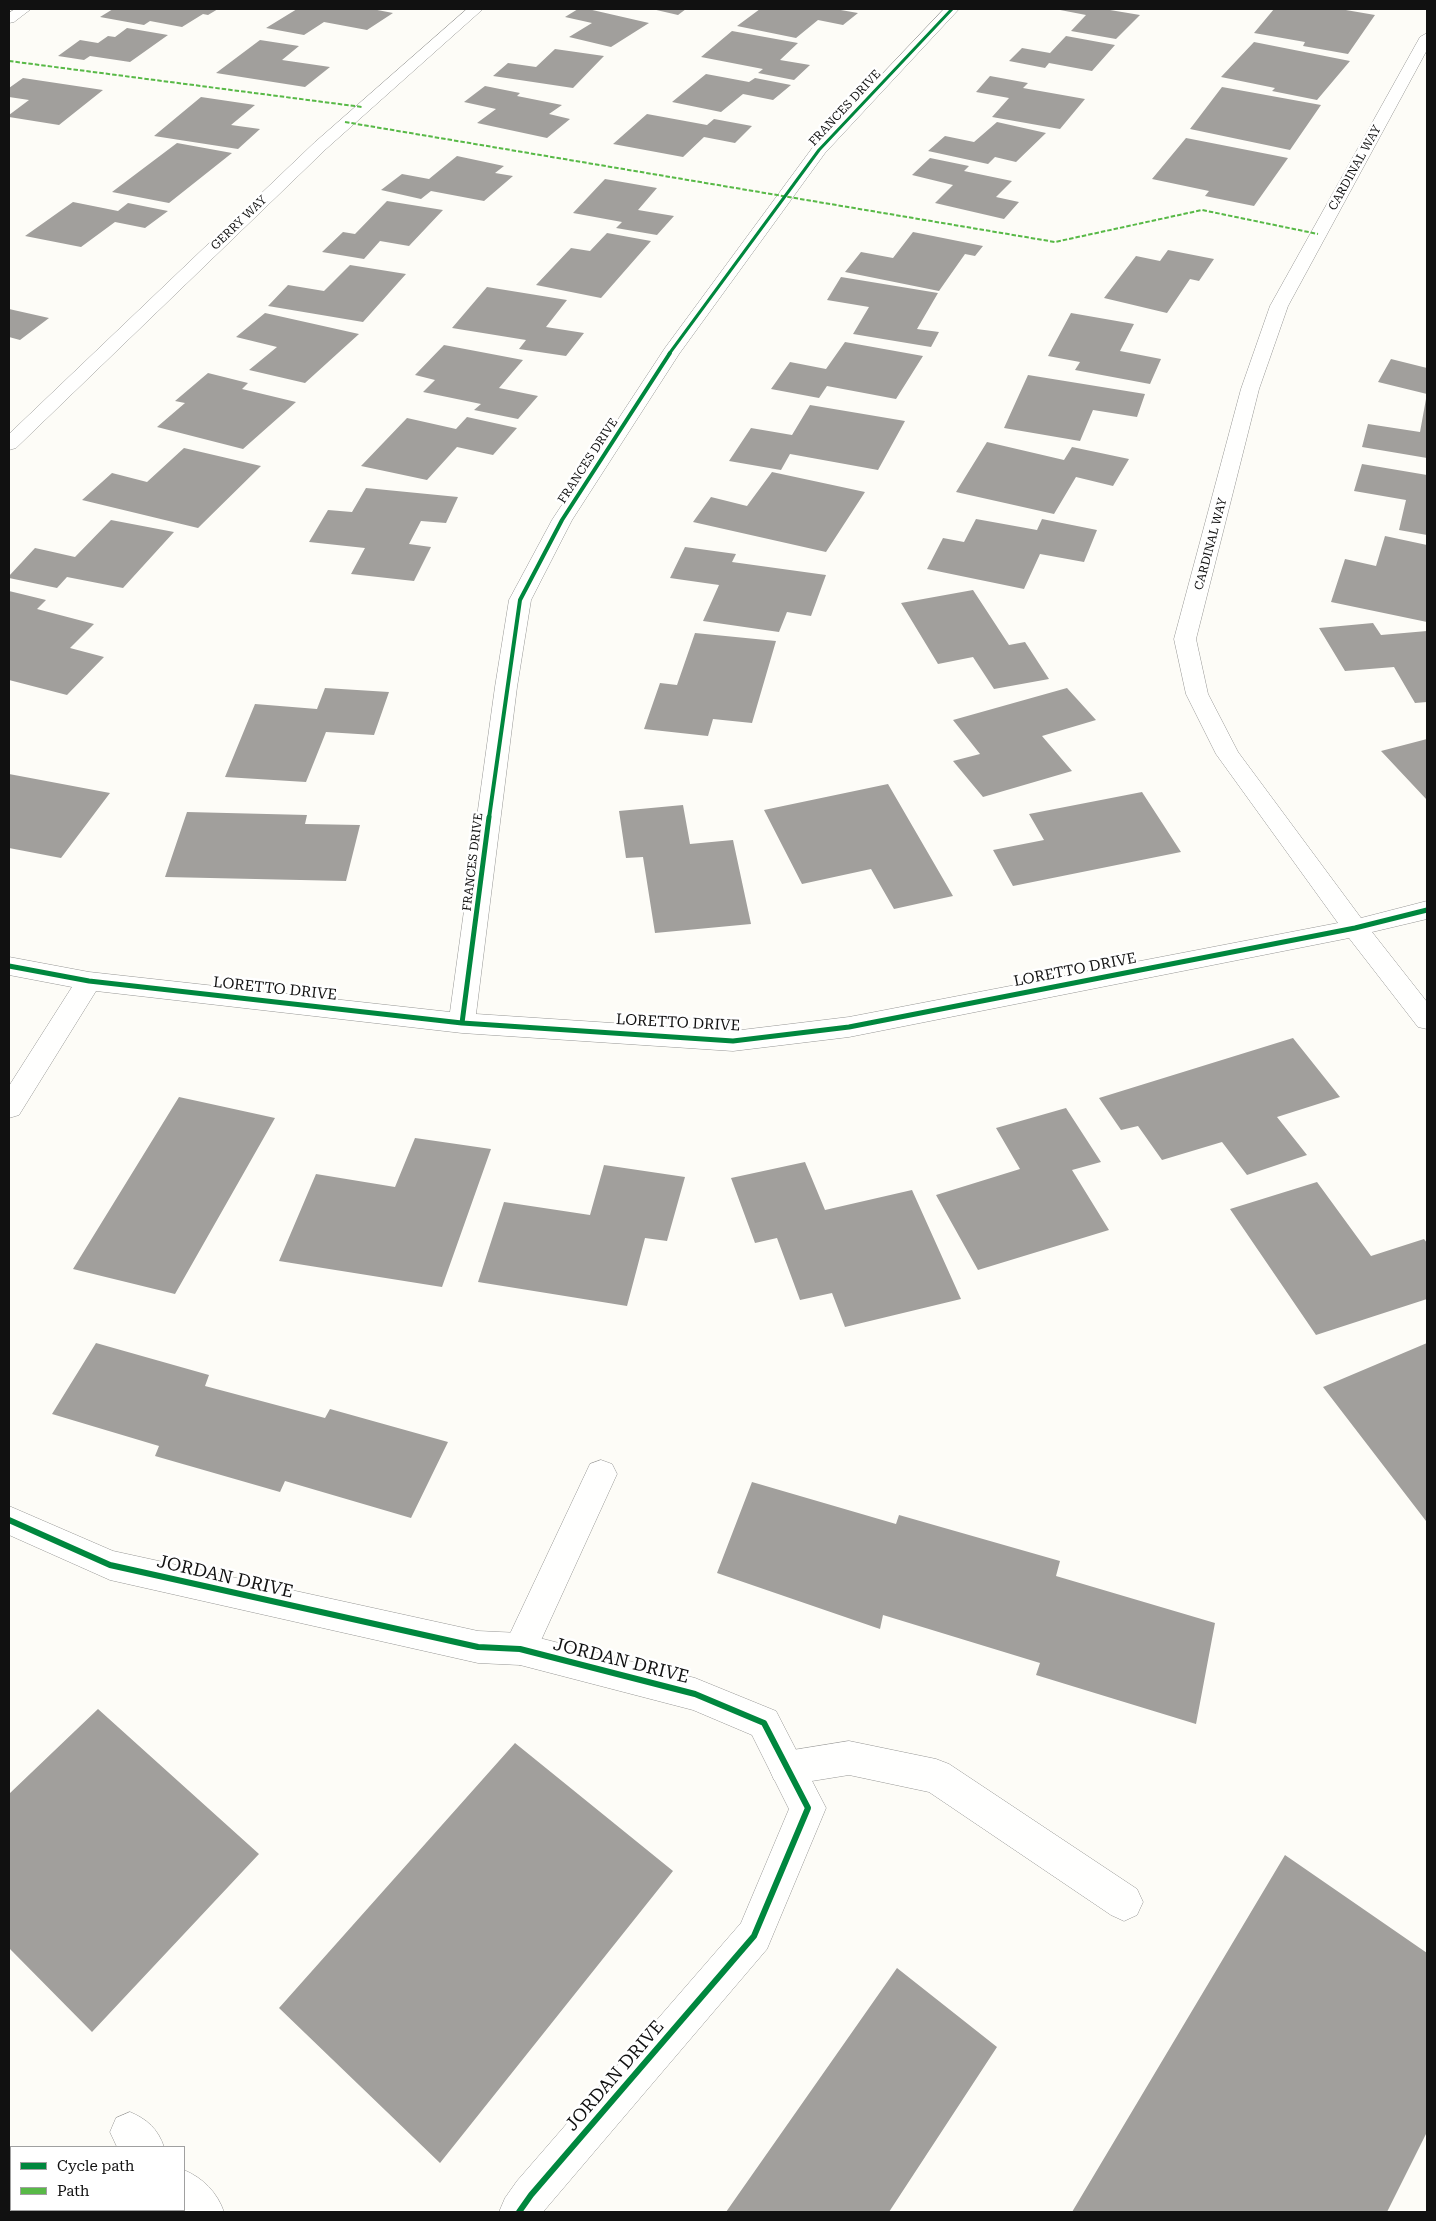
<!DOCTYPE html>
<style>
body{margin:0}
#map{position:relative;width:1436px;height:2221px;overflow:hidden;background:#fdfcf7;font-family:"Roboto Serif",serif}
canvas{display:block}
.frame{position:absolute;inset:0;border:10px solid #111;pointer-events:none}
.legend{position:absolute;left:10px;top:2146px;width:175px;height:65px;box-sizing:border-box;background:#fff;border:1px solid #a0a0a0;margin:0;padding:6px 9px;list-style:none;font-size:15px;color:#111}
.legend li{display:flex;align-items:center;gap:10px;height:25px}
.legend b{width:25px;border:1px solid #a0a0a0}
</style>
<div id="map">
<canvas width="1436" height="2221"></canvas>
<div class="frame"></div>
<ul class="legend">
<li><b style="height:6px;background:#00873e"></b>Cycle path</li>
<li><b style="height:6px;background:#58b947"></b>Path</li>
</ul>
</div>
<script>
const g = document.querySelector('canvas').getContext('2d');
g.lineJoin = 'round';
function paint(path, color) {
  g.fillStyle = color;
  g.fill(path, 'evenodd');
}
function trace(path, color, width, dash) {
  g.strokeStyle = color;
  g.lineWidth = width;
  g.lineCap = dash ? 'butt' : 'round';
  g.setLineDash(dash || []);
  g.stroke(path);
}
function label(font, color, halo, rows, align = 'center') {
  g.font = font + ' "Roboto Serif",serif';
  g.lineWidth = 5;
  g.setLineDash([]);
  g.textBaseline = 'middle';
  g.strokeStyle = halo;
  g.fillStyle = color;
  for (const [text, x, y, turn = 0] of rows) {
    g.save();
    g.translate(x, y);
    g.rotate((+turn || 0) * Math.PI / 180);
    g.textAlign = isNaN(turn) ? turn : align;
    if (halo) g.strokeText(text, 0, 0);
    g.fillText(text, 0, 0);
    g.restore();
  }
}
paint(new Path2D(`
 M113,9H218L208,15L203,14L182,27L150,21L144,25L100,17Z
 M297,9H372L393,13L367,30L324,22L304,35L266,28Z
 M578,9H588L649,23L611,47L569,37L592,23L565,17Z
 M652,9H686L678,15Z
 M760,9H835L858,13L843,25L818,20L796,38L737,26Z
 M1055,9H1104L1140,15L1116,39L1071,31L1086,15Z
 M1274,9H1340L1375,15L1348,54L1303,46L1305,42L1254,33Z
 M127,28L168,35L130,62L90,56L84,60L58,56L80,40L98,43L108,36L115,37Z
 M732,31L798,43L780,60L810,65L794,80L758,73L763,69L701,57Z
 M1066,36L1115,45L1092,71L1049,63L1045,68L1009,61L1022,48L1050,53Z
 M260,40L299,46L282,60L330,67L305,87L216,73Z
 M1254,42L1350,61L1317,100L1272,91L1275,88L1221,77Z
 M555,49L604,56L573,88L493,76L508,63L536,67Z
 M706,74L749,82L755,78L791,85L773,100L743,94L721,112L672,102Z
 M990,76L1028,83L1023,88L1085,99L1060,129L992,117L1009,98L976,92Z
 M23,78L103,90L59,125L9,117V115L29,100L9,97V88Z
 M485,86L520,93L517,96L562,105L549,114L570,119L547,138L477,123L496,109L464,102Z
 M1222,87L1321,105L1290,150L1190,129Z
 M201,97L255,105L231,125L260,129L238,149L154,136Z
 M647,114L707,125L714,119L752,126L735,143L704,137L683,157L613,144Z
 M997,122L1046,133L1016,162L995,157L988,164L928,151L945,136L974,142Z
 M1186,138L1288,158L1254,206L1205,196L1209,191L1152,179Z
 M177,143L232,153L169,203L112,192Z
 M457,156L504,166L495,173L513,176L484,201L431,191L421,199L381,190L402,174L429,179Z
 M930,158L969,166L964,171L1012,181L996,197L1019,202L1004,219L935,203L953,185L912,175Z
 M605,179L657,188L638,210L674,216L657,235L616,228L622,222L573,213Z
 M387,201L443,210L409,246L380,241L364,259L322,252L343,232L355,234Z
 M73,202L118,211L128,203L168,211L145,228L115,222L81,247L25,236Z
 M913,232L983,246L975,256L965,254L939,291L845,272L861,252L893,258Z
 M607,233L651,241L601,298L536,285L571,248L590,251Z
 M1168,250L1214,259L1199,281L1190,279L1167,313L1104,298L1136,256L1160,261Z
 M350,265L406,274L363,322L268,306L288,285L324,291Z
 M841,277L938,293L917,329L939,332L931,347L853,334L869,307L827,300Z
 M487,287L567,300L546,327L584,333L566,356L519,349L526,340L452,328Z
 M9,309L49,318L20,340L9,337Z
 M265,313L359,334L305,383L249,370L277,347L236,337Z
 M1071,313L1134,324L1120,351L1161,359L1150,384L1075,370L1080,362L1048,356Z
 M845,342L923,356L896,399L827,386L819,398L771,389L790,362L826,369Z
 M444,345L523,360L499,388L538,396L518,419L474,410L481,404L423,392L435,380L415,375Z
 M1391,359L1427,368V394L1378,382Z
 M208,373L248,383L242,389L296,402L243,449L157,427L185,403L175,401Z
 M1028,375L1145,394L1137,417L1093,410L1080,441L1004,428Z
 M1426,399L1427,458L1362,447L1368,424L1420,432Z
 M810,405L905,421L878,470L790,454L781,470L729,461L751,428L792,435Z
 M467,417L517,428L493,455L457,447L427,480L361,466L407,418L456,429Z
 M987,442L1064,460L1072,447L1129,459L1113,486L1076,477L1054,514L956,492Z
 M184,448L261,466L198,528L82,500L112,473L147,482Z
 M1362,464L1427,475V535L1399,530L1406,500L1354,491Z
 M772,472L865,492L826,552L693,522L711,497L747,506Z
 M366,488L458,497L446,523L421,521L409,544L431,547L414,581L351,574L365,548L309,542L328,510L352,512Z
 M976,519L1037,530L1042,519L1097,530L1084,562L1040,554L1024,589L927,569L943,538L964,542Z
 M111,520L174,532L123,588L67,577L57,588L9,578V576L35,548L75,557Z
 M1385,536L1427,545V622L1331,602L1345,559L1376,566Z
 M685,547L736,554L732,562L826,575L811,616L787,612L779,632L703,621L719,585L670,578Z
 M973,590L1009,645L1025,642L1049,679L994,689L973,657L938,664L901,603Z
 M9,591L46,600L37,609L94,624L70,648L104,657L67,695L9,680Z
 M1373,623L1381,635L1427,631V702L1415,703L1394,667L1345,671L1319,628Z
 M695,633L776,641L752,723L713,719L708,736L644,729L660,683L677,685Z
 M325,688L389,692L374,735L326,732L306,782L225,777L255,704L317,709Z
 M1067,688L1096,720L1042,736L1072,771L983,797L953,761L980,754L953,720Z
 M1427,739V800L1381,751Z
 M9,774L110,793L61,858L9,848Z
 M888,784L953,896L894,909L871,869L802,884L764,810Z
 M1142,792L1181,852L1013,886L993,850L1044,840L1029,814Z
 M683,805L690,844L733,840L751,924L655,933L643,857L626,858L619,811Z
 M187,812L307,815L305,824L360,825L346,881L165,877Z
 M1293,1038L1340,1097L1277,1117L1307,1155L1247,1175L1222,1142L1162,1160L1138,1126L1121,1130L1099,1098Z
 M179,1097L275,1118L175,1294L73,1269Z
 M1066,1108L1101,1162L1072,1170L1109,1230L978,1270L936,1195L1020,1169L996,1128Z
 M415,1138L491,1149L442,1287L279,1261L316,1174L395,1187Z
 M805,1162L825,1210L912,1190L961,1299L845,1327L832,1293L800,1300L777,1238L755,1243L731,1178Z
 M604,1165L685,1177L667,1241L645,1238L627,1306L478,1282L504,1202L590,1215Z
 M1317,1182L1371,1256L1424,1239L1427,1243V1299L1316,1335L1230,1209Z
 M96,1343L209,1375L205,1386L325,1418L330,1409L448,1442L411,1518L285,1481L280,1492L155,1456L159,1446L52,1414Z
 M1427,1343V1520L1426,1521L1323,1387Z
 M752,1482L896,1524L899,1515L1060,1561L1056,1576L1215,1623L1196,1724L1036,1675L1040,1663L883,1615L880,1629L717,1573Z
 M98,1709L259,1854L92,2032L9,1948V1794Z
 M515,1743L673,1871L440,2163L279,2008Z
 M1285,1855L1427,1953V2132L1387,2212H1072Z
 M897,1968L997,2047L889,2212H726Z`), '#a19f9c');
const service = new Path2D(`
 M601,1460L612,1464L617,1474L532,1660L520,1665L508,1660L503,1649L508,1638L590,1464Z
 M849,1741L936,1759L949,1764L1137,1889L1143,1902L1137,1915L1124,1921L1111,1915L929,1792L849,1775L787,1785L774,1780L769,1768L774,1756L787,1751Z
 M130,2112C147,2119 158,2129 164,2147H117L110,2132L116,2118Z
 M184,2170C203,2178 217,2192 224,2212H177L174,2210H184Z`);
const minor = new Path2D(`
 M15,9H31L14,22L9,23V13Z
 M467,9H483L326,149L16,448L9,450V434L314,143Z
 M944,9H959L825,153L679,354L572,520L531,600L517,687L476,1014L733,1031L849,1017L1338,923L1216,754L1186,694L1174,639L1241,389L1270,306L1420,37L1427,33V50L1288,306L1259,389L1196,639L1208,694L1238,752L1361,918L1427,901V919L1372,932L1427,1002V1029L1418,1027L1349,938L849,1037L733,1051L462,1033L96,991L19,1115L9,1118V1086L72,987L9,975V957L89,972L450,1012L495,687L509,600L552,520L665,348L813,147Z
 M9,1506L113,1551L478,1631L520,1633L695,1678L776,1711L826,1808L767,1949L543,2212H499L505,2198L517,2181L741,1923L789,1809L752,1735L693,1710L520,1665L478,1663L110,1580L9,1535Z`);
trace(service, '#979795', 1);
trace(minor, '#979795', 1);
paint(service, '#fffffe');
paint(minor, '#fffffe');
trace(new Path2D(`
 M9,61L362,107
 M345,122L1055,242L1202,210L1318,234`), '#58b947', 2, [4.5, 2]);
trace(new Path2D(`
 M669,354L819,150L952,9`), '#00873e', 3);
trace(new Path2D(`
 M489,818L520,600L562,520L670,353`), '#00873e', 4);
trace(new Path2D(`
 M9,966L89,981L462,1023L733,1041L849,1027L1355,928L1427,910
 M462,1023L489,817`), '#00873e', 5);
trace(new Path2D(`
 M9,1520L110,1565L478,1647L520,1649L695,1694L764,1723L808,1808L754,1936L531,2195L519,2212`), '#00873e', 6);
label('12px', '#111', '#fff', [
 ["FRANCES DRIVE",845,108,-47],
 ["CARDINAL WAY",1355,168,-61],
 ["GERRY WAY",239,223,-44],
 ["FRANCES DRIVE",588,461,-57],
 ["CARDINAL WAY",1211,544,-75],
 ["FRANCES DRIVE",473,862,-83]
]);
label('15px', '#111', '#fff', [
 ["LORETTO DRIVE",1075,970,-11],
 ["LORETTO DRIVE",275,989,6],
 ["LORETTO DRIVE",678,1023,3]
]);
label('18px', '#111', '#fff', [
 ["JORDAN DRIVE",225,1577,13],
 ["JORDAN DRIVE",621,1661,14],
 ["JORDAN DRIVE",615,2076,-49]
]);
</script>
